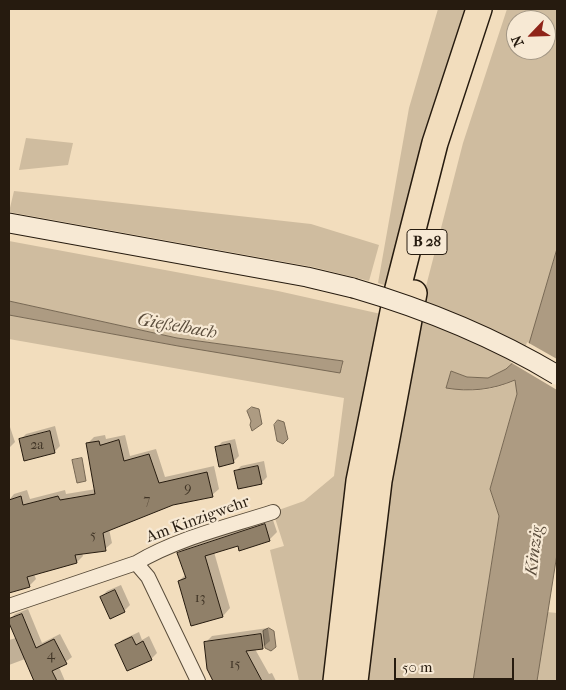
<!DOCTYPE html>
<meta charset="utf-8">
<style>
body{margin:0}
#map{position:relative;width:566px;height:690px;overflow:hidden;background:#f2ddbd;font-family:"IM FELL French Canon",serif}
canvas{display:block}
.frame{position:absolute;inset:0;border:10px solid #261b0f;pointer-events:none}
.north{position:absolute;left:506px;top:10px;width:50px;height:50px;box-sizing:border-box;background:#f7e9d4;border:1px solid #a39785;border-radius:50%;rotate:246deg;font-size:14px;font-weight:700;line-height:20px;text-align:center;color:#261b0f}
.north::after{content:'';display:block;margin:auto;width:18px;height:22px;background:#8f2418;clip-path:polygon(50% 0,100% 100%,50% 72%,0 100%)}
.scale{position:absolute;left:394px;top:658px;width:120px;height:22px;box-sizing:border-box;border:2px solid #261b0f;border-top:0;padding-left:6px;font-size:15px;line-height:18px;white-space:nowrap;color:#261b0f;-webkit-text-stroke:4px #f7e9d4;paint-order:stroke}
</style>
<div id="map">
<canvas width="566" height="690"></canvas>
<div class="frame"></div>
<div class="north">N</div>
<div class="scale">50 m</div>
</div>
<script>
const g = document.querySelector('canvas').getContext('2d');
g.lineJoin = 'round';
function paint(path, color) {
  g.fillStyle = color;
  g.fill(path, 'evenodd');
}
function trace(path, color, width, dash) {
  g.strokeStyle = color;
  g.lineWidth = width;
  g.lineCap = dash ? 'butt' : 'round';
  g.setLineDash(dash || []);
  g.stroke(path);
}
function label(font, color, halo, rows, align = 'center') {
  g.font = font + ' "IM FELL French Canon",serif';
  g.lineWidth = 4.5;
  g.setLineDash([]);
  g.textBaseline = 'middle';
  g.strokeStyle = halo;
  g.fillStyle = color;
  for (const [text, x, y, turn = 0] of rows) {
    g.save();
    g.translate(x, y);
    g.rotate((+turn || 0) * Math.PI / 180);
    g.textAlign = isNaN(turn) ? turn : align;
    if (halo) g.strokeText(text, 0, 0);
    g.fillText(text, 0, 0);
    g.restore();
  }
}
paint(new Path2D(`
 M438,9H466L422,141L387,286L378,283L409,108Z
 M507,9H557V249L527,350L506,369L488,378L467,377L451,371L446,387C470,394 494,390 516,380L517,394L490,489L499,516L473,681H364L391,476L424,294L463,143ZM516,20H546V50H516Z
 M26,138L73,143L68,165L19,170Z
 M14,191L311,224L379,245L369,281L313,267L9,212Z
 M9,241L278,291L381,314L325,681H299L270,550L284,546L273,512L304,501L334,476L344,398L9,339V315L178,346L342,369L343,361L177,338L9,301Z
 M547,612L557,613V681H537Z`), '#cfbc9f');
const water = new Path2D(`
 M557,249V554L537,681H473L499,516L490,489L517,394L515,380C492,390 470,392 446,388L451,371L467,377L488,378L506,369L527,350Z
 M9,301L177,338L343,361L340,373L178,346L9,315Z
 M252,407L259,409L262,424L252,431L250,425L251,421L247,411Z
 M278,420L284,422L288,439L283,444L277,441L274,425Z
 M82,458L86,481L77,483L72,460Z
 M269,628L274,631L276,647L271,651L265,648L263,631Z`);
paint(water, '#ad9b82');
trace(water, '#776854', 1);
paint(new Path2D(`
 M527,342L557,359V390L510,362L525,349Z`), '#f2ddbd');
paint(new Path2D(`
 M9,424L15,442L9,448Z
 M55,426L60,446L54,452L20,440L26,434Z
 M105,435L106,439L125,435L130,456L156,449L165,477L214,466L219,489L212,495L172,504L109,529L112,543L105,549L82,553L83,556L77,562L34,574L36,579L29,586L11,591L9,582V523L14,522L9,500L14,494L27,490L30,499L65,490L66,494L96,489L87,444L94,437Z
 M235,439L239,456L233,462L216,448L222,442Z
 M264,461L267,477L261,483L235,472L241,466Z
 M272,517L277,532L270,539L240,549L238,544L214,552L230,608L223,616L179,581L186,574L178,554L186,546Z
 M121,585L130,605L124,611L110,617L101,597L107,591Z
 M28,609L42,643L60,634L72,657L59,667L65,681H35L25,659L9,665V640L16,638L9,620L15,614Z
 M268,628L270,641L263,647L255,649L269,674L272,673L276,681H214L208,669L205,643L212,636Z
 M139,632L142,640L149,636L157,653L151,659L116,646L122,640Z`), '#0003');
const building = new Path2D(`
 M50,431L55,453L24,461L19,439Z
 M119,440L124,461L149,454L159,483L207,472L213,497L173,505L103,533L106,551L75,555L77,563L27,577L30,587L9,593V500L21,496L23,505L58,496L60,500L95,494L86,443L99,441L100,445Z
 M230,444L234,463L219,467L215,447Z
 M258,466L262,484L238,489L234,471Z
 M265,524L270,541L239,551L238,546L205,556L223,617L191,626L178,581L186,578L177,553Z
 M115,590L125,612L110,619L100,597Z
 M22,614L36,648L54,639L67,664L52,671L57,681H34L9,623V619Z
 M261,634L263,649L246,651L262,681H213L207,669L204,642Z
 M132,637L136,645L143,641L152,660L127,671L115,645Z`);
paint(building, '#908069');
trace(building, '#261b0f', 1);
const street = new Path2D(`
 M136,563C178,538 227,527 273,512
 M9,606L136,563L148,577L198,681`);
const secondary = new Path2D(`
 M9,223L307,277L353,288`);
const highway = new Path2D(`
 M336,681L359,481L397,292L435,143L479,9
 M355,681L379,481L414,293`);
trace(street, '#594c3a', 16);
trace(secondary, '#261b0f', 21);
trace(highway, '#261b0f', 28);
trace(street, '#f7e9d4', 14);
trace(secondary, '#f7e9d4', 19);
trace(highway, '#f2ddbd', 25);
const secondaryBridge = new Path2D(`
 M353,288C425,309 492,336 557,375`);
trace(secondaryBridge, '#261b0f', 21, []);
trace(secondaryBridge, '#f7e9d4', 19);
label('14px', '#403426', null, [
 ["2a",37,446],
 ["9",188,489],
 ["7",147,501],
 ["5",93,536],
 ["13",200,599],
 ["4",51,656],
 ["15",235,665]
]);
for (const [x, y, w] of [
 [427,242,40]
]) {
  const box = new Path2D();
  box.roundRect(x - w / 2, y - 12.5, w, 25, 4);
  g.fillStyle = '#f7e9d4';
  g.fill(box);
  trace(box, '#261b0f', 1);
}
label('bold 15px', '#261b0f', null, [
 ["B 28",427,242]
]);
label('16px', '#261b0f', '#f7e9d4', [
 ["Am Kinzigwehr",198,520,-20]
]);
label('italic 18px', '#5c4e3d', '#f7e9d4', [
 ["Gießelbach",177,327,10],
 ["Kinzig",535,551,-83]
]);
</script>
